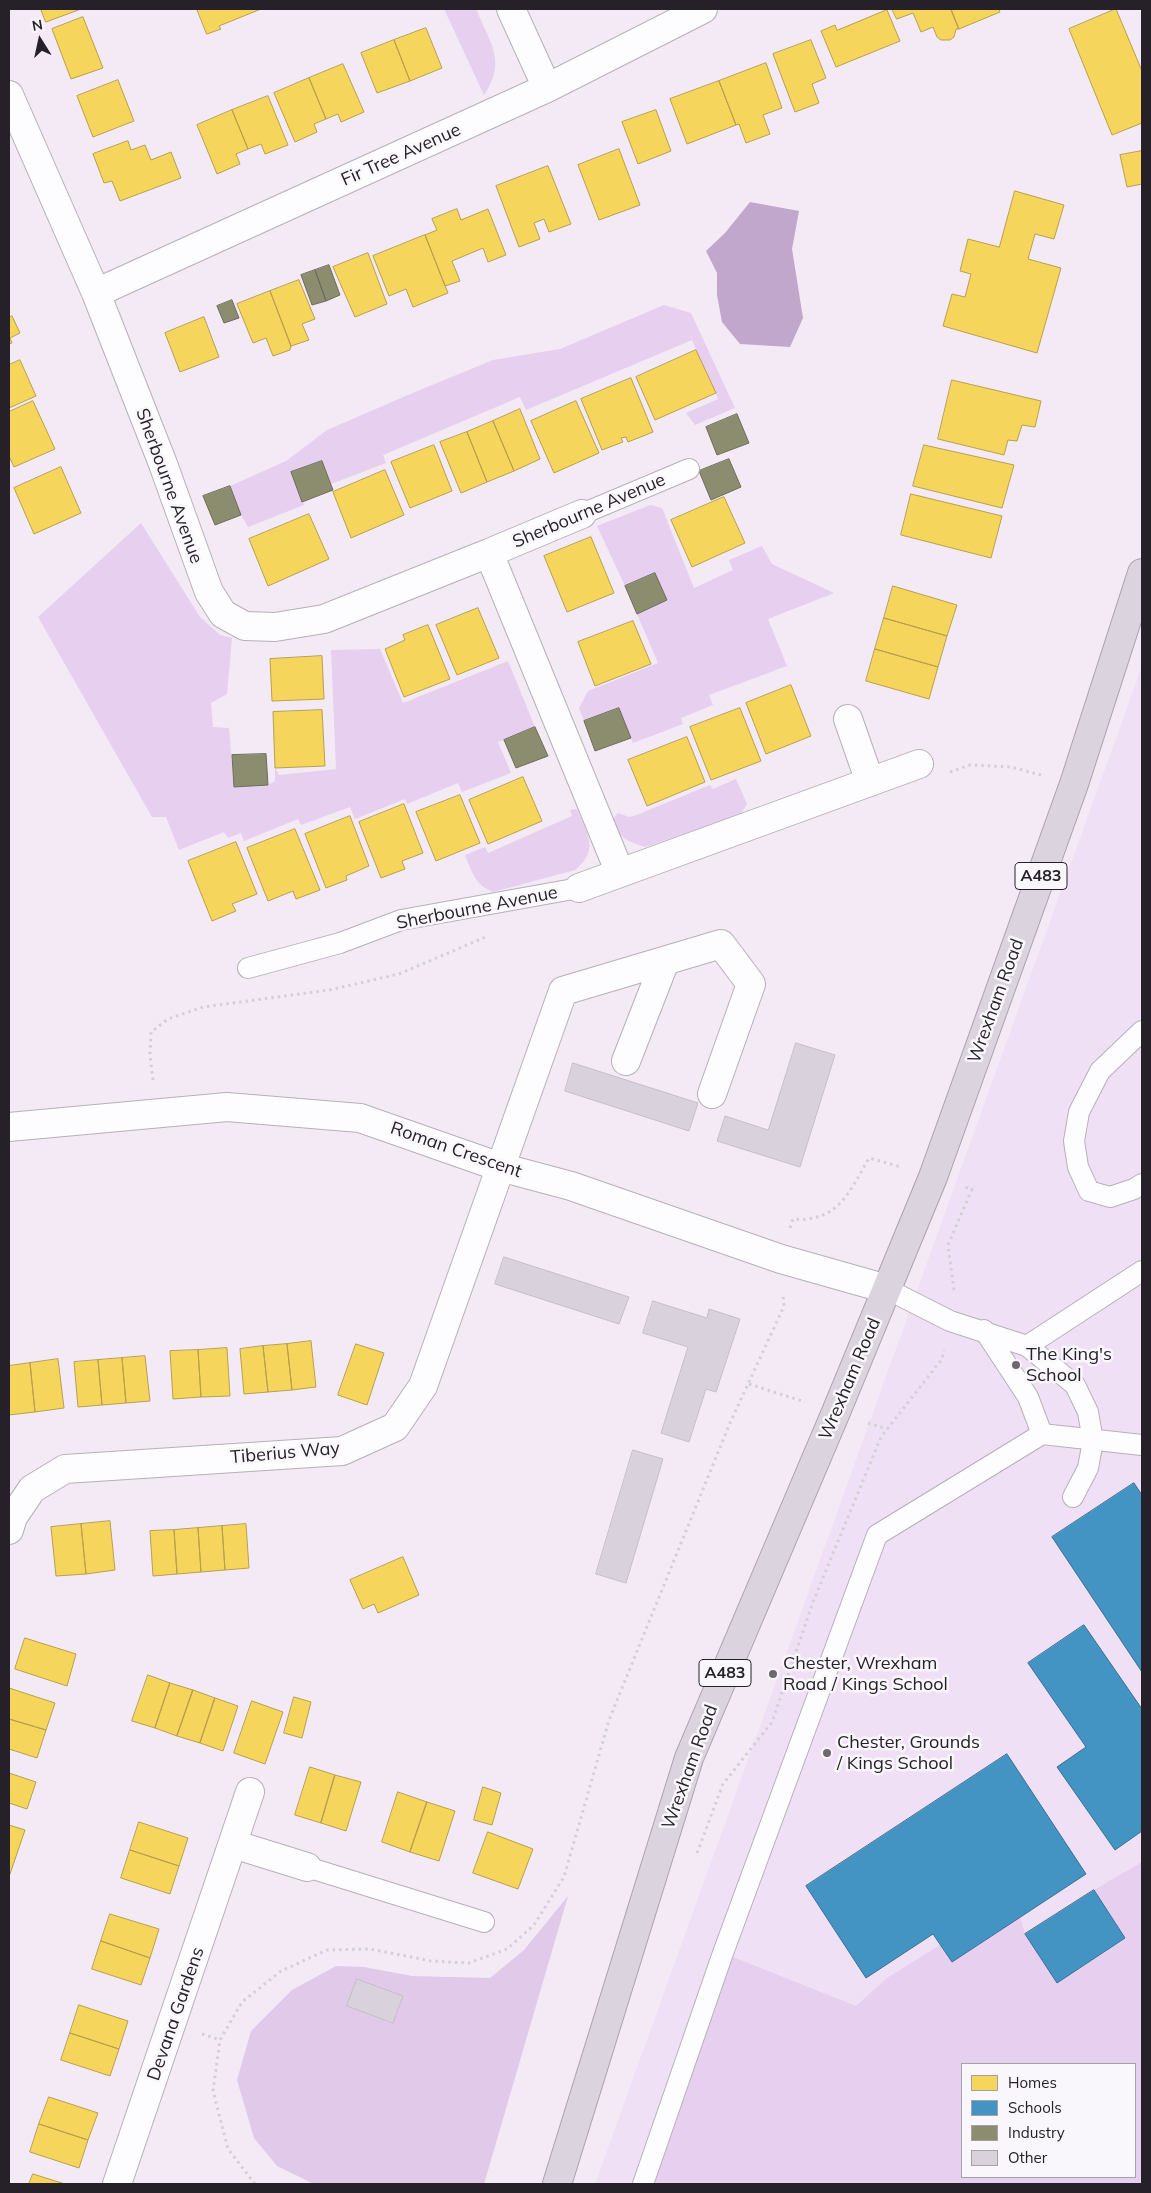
<!DOCTYPE html>
<style>
body{margin:0}
#map{position:relative;width:1151px;height:2193px;overflow:hidden;background:#f3eaf6;font-family:Mulish,sans-serif}
canvas{display:block}
.frame{position:absolute;inset:0;border:10px solid #262129;pointer-events:none}
.legend{position:absolute;left:961px;top:2063px;width:175px;height:115px;box-sizing:border-box;background:#faf7fc;border:1px solid #a5a1a8;margin:0;padding:6px 9px;list-style:none;font-size:15px;color:#262129}
.legend li{display:flex;align-items:center;gap:10px;height:25px}
.legend b{width:25px;border:1px solid #a5a1a8}
.north{position:absolute;left:15px;top:15px;width:50px;height:50px;-webkit-text-stroke:4px #faf7fc;paint-order:stroke;rotate:350deg;font-size:14px;font-weight:700;line-height:20px;text-align:center;color:#262129}
.north::after{content:'';display:block;margin:auto;width:18px;height:22px;background:#262129;clip-path:polygon(50% 0,100% 100%,50% 72%,0 100%)}
</style>
<div id="map">
<canvas width="1151" height="2193"></canvas>
<div class="frame"></div>
<ul class="legend">
<li><b style="height:14px;background:#f6d55c"></b>Homes</li>
<li><b style="height:14px;background:#4393c3"></b>Schools</li>
<li><b style="height:14px;background:#8c8c6e"></b>Industry</li>
<li><b style="height:14px;background:#d9d2dc"></b>Other</li>
</ul>
<div class="north">N</div>
</div>
<script>
const g = document.querySelector('canvas').getContext('2d');
g.lineJoin = 'round';
function paint(path, color) {
  g.fillStyle = color;
  g.fill(path, 'evenodd');
}
function trace(path, color, width, dash) {
  g.strokeStyle = color;
  g.lineWidth = width;
  g.lineCap = dash ? 'butt' : 'round';
  g.setLineDash(dash || []);
  g.stroke(path);
}
function label(font, color, halo, rows, align = 'center') {
  g.font = font + ' Mulish,sans-serif';
  g.lineWidth = 5;
  g.setLineDash([]);
  g.textBaseline = 'middle';
  g.strokeStyle = halo;
  g.fillStyle = color;
  for (const [text, x, y, turn = 0] of rows) {
    g.save();
    g.translate(x, y);
    g.rotate((+turn || 0) * Math.PI / 180);
    g.textAlign = isNaN(turn) ? turn : align;
    if (halo) g.strokeText(text, 0, 0);
    g.fillText(text, 0, 0);
    g.restore();
  }
}
paint(new Path2D(`
 M1142,666V2184H595ZM962,2064H1135V2177H962Z`), '#f0e0f6');
paint(new Path2D(`
 M444,9H476C490,43 507,61 484,95Z
 M664,305L691,313L735,408L695,425L686,413L718,399L692,340L526,410L520,397L383,455L386,463L331,484L322,461L292,472L304,505L248,527L241,515L230,486L286,461L327,430L415,392L493,360L560,349Z
 M650,505L662,508L694,588L733,570L729,560L762,546L772,564L834,593L768,619L787,666L709,695L713,705L681,718L683,724L633,743L619,708L584,721L579,708L588,691L658,663L637,614L667,600L655,573L625,586L597,526Z
 M141,523L200,617L220,635L232,638L227,694L211,703L213,727L229,728L234,787L268,785L275,781V768L279,775L336,769L331,650L380,649L403,703L508,661L535,727L498,742L511,773L462,792L458,783L407,804L405,799L355,819L350,807L301,825L298,819L244,841L241,833L228,838L224,832L179,850L166,817H152L38,617Z
 M736,779L747,804L740,815L645,847C629,842 617,837 612,820L618,813L629,817L634,816L710,785L713,789Z
 M577,809C587,834 600,850 575,870L493,892C475,885 472,872 465,855L485,847L488,853L572,816L570,810Z
 M1142,1862V2184H643L723,1953L856,2006L887,1978L940,1945L952,1962L1020,1917L1025,1934L1057,1983L1125,1938L1094,1890ZM962,2064H1135V2177H962Z`), '#e6cfef');
paint(new Path2D(`
 M568,1896L484,2184H314L277,2166L254,2138L237,2080L251,2031L292,1990L336,1966L364,1967L412,1976L490,1978L524,1950Z`), '#e0c9e9');
paint(new Path2D(`
 M750,202L799,211L792,249L803,318L790,347L740,344L722,322L717,295V273L706,251L725,233Z`), '#c1a7cb');
const homes = new Path2D(`
 M41,9H81L46,22Z
 M197,9H261L219,26L221,29L207,34Z
 M892,9H951L959,29H956L954,37L950,40H941L937,37L933,27L921,32L913,13L897,19Z
 M951,9H999L1000,12L959,29Z
 M1116,9L1142,71V123L1112,135L1069,29Z
 M887,10L900,41L836,67L821,31L835,25L837,30Z
 M83,17L103,68L71,79L52,29Z
 M426,28L442,68L410,81L394,40Z
 M394,40L410,81L377,93L361,53Z
 M811,40L826,78L812,84L819,103L795,112L773,54Z
 M766,63L782,108L763,115L770,134L746,143L739,124L736,125L719,81Z
 M343,64L364,112L341,122L338,114L326,119L309,78Z
 M309,78L326,119L314,124L317,132L295,142L274,93Z
 M118,80L134,121L93,137L77,96Z
 M719,81L736,125L687,144L670,99Z
 M268,96L288,145L265,154L261,144L248,149L232,110Z
 M232,110L248,149L236,154L240,164L217,174L197,125Z
 M656,110L671,151L638,164L622,122Z
 M128,141L131,150L145,145L151,160L171,152L181,178L120,201L112,181L104,183L93,154Z
 M619,149L640,205L599,220L578,165Z
 M1142,151V184L1127,187L1120,155Z
 M548,166L571,224L549,232L544,219L534,223L540,239L519,247L496,186Z
 M1015,191L1064,205L1054,239L1035,234L1028,259L1061,268L1037,353L943,326L952,294L965,297L971,274L960,271L968,239L999,247Z
 M457,209L461,220L488,209L506,255L488,262L483,248L452,261L460,281L445,286L425,235L437,230L432,219Z
 M425,235L448,293L413,307L406,289L389,296L373,256Z
 M368,253L387,304L355,317L333,267Z
 M299,280L315,319L302,324L309,340L291,346L270,291Z
 M270,291L291,346L290,350L273,356L266,338L253,343L237,304Z
 M12,316L20,333L10,338L12,343L9,344V318Z
 M204,317L219,357L180,372L165,333Z
 M696,350L716,393L655,420L636,377Z
 M20,360L36,396L9,408V365Z
 M631,378L653,432L628,442L626,437L621,438L623,442L602,450L581,399Z
 M952,380L1041,401L1035,427L1022,425L1017,441L1008,440L1004,455L938,439Z
 M33,401L55,449L14,467L9,456V412Z
 M576,401L599,453L554,473L531,421Z
 M520,409L540,459L514,471L493,421Z
 M493,421L514,471L487,482L467,432Z
 M467,432L487,482L461,493L440,442Z
 M434,445L452,491L410,508L391,462Z
 M924,445L1014,465L1002,508L913,486Z
 M61,467L81,513L34,534L14,488Z
 M385,470L404,515L351,538L333,492Z
 M911,494L1002,516L991,558L901,535Z
 M724,497L745,543L692,567L671,520Z
 M309,514L329,559L268,586L249,539Z
 M591,537L614,593L567,612L544,556Z
 M893,586L957,605L947,636L884,618Z
 M478,608L499,658L457,675L436,625Z
 M884,618L947,636L938,667L875,649Z
 M633,621L651,664L595,686L578,642Z
 M428,625L450,679L404,697L385,649L405,640L403,635Z
 M875,649L938,667L929,699L866,681Z
 M322,656L324,699L272,701L270,659Z
 M791,685L811,736L766,754L746,703Z
 M740,708L761,761L711,780L690,727Z
 M322,710L325,766L275,768L273,712Z
 M687,737L705,782L647,806L628,760Z
 M523,777L542,821L488,844L469,800Z
 M460,795L480,843L436,861L416,812Z
 M404,804L423,853L402,861L405,869L381,878L359,822Z
 M350,816L369,866L346,876L347,880L326,888L305,834Z
 M295,829L320,890L296,899L293,891L268,901L247,848Z
 M236,842L257,894L232,904L236,911L212,921L188,861Z
 M311,1341L316,1387L292,1390L287,1344Z
 M287,1344L292,1390L268,1392L263,1346Z
 M356,1344L384,1353L367,1405L338,1395Z
 M263,1346L268,1392L244,1394L240,1349Z
 M227,1348L230,1396L201,1397L198,1350Z
 M198,1350L201,1397L173,1399L170,1351Z
 M145,1356L150,1401L126,1403L122,1358Z
 M122,1358L126,1403L102,1405L98,1360Z
 M58,1359L64,1408L35,1412L30,1363Z
 M98,1360L102,1405L78,1407L74,1362Z
 M30,1363L35,1412L9,1415V1366Z
 M110,1521L115,1570L86,1574L81,1524Z
 M81,1524L86,1574L56,1576L51,1527Z
 M246,1524L249,1568L225,1570L222,1526Z
 M222,1526L225,1570L201,1572L198,1528Z
 M198,1528L201,1572L177,1574L174,1530Z
 M174,1530L177,1574L153,1576L150,1531Z
 M403,1557L419,1595L378,1613L374,1604L363,1609L350,1580Z
 M25,1638L76,1654L67,1686L15,1669Z
 M148,1675L170,1683L155,1728L132,1721Z
 M170,1683L193,1690L177,1736L155,1728Z
 M9,1688L55,1703L46,1730L9,1719Z
 M193,1690L215,1698L200,1743L177,1736Z
 M294,1697L311,1702L302,1738L284,1733Z
 M215,1698L238,1706L223,1751L200,1743Z
 M252,1701L283,1712L265,1764L234,1753Z
 M9,1719L46,1730L37,1758L9,1749Z
 M310,1767L335,1775L321,1823L295,1815Z
 M9,1773L36,1782L27,1809L9,1803Z
 M335,1775L361,1782L346,1831L321,1823Z
 M483,1787L501,1793L492,1825L474,1820Z
 M398,1792L427,1802L410,1852L382,1842Z
 M427,1802L455,1811L439,1861L410,1852Z
 M139,1822L188,1838L179,1866L130,1850Z
 M9,1825L25,1830L9,1877Z
 M488,1832L533,1849L518,1889L473,1873Z
 M130,1850L179,1866L170,1894L121,1878Z
 M110,1914L159,1929L150,1958L101,1941Z
 M101,1941L150,1958L141,1985L92,1969Z
 M79,2005L128,2021L119,2049L70,2033Z
 M70,2033L119,2049L110,2076L61,2060Z
 M49,2097L98,2113L88,2140L39,2124Z
 M39,2124L88,2140L79,2168L30,2152Z
 M33,2174L65,2184H29Z`);
paint(homes, '#f6d55c');
trace(homes, '#b89f4d', 1);
const schools = new Path2D(`
 M1134,1483L1142,1495V1672L1052,1537Z
 M1084,1625L1142,1709V1831L1115,1850L1057,1767L1086,1747L1028,1663Z
 M1007,1754L1086,1874L952,1962L933,1934L866,1978L806,1886Z
 M1094,1890L1125,1938L1057,1983L1025,1934Z`);
paint(schools, '#4393c3');
trace(schools, '#3a7195', 1);
const industry = new Path2D(`
 M329,265L340,295L326,301L315,270Z
 M315,270L326,301L312,305L301,275Z
 M232,300L239,318L224,323L217,306Z
 M737,414L749,443L717,455L706,427Z
 M729,459L741,487L711,500L699,471Z
 M322,461L333,490L302,502L291,472Z
 M230,486L241,515L215,525L203,496Z
 M655,573L667,600L637,614L625,586Z
 M619,708L631,738L595,751L584,721Z
 M535,727L548,756L516,768L504,740Z
 M266,754L268,785L234,787L232,755Z`);
paint(industry, '#8c8c6e');
trace(industry, '#6d6c59', 1);
const building = new Path2D(`
 M796,1043L835,1055L800,1167L717,1141L725,1116L768,1130Z
 M573,1063L698,1103L689,1131L565,1091Z
 M504,1257L629,1297L619,1324L495,1284Z
 M653,1301L707,1318L709,1309L740,1319L716,1392L706,1389L689,1442L661,1433L688,1347L643,1333Z
 M633,1450L663,1459L626,1583L596,1574Z
 M357,1979L403,1996L393,2023L347,2006Z`);
paint(building, '#d9d2dc');
trace(building, '#c5bec7', 1);
const lane = new Path2D(`
 M582,514L689,469
 M248,968L340,943L401,920L579,888
 M1142,1031L1100,1071L1079,1112L1074,1141L1078,1167L1089,1191L1110,1197L1134,1189L1142,1184
 M887,1289L950,1321L1027,1346L1142,1271
 M984,1330L1028,1397L1042,1434
 M1027,1346L1075,1385L1088,1412L1093,1441L1088,1468L1073,1497
 M307,1867L484,1922
 M643,2184L723,1953L877,1535L1042,1434L1142,1445`);
const street = new Path2D(`
 M511,9L547,88
 M9,95L96,293L163,464L209,592L223,614L245,626L275,627L324,619L489,553L620,873L919,764
 M96,293L547,88L703,9
 M489,553L582,514
 M848,719L870,782
 M579,888L620,873
 M626,1061L665,961
 M9,1127L227,1107L360,1118L500,1167L571,1186L781,1259L887,1289
 M9,1530L13,1517L32,1489L65,1469L342,1451L395,1427L423,1386L563,991L721,944L751,984L712,1094
 M233,1844L307,1867
 M117,2184L250,1792`);
const highway = new Path2D(`
 M557,2184L689,1758L836,1412L933,1177L1074,784L1142,573`);
trace(lane, '#b6b0b9', 22);
trace(street, '#b6b0b9', 30);
trace(highway, '#aca0b0', 30);
trace(new Path2D(`
 M950,772L970,765L1011,767L1041,775
 M153,1080L150,1055L151,1032L168,1019L203,1007L329,990L399,974L488,936
 M790,1228L793,1219C838,1223 850,1191 869,1158L901,1167
 M954,1290L948,1245L972,1189L964,1187
 M749,1384L805,1402
 M868,1423L887,1429
 M697,1853L723,1784L772,1722L813,1602L881,1437L942,1359L944,1350
 M202,2034L220,2040
 M255,2184L228,2149L213,2091L220,2040L242,2002L281,1971L327,1950L370,1949L431,1961L469,1963L507,1949L534,1925L564,1877L609,1720L730,1423L784,1306L783,1293`), '#d3d0d4', 3, [2.5, 4]);
trace(lane, '#fdfcfe', 20);
trace(street, '#fdfcfe', 28);
trace(highway, '#dbd3de', 28);
for (const [x, y, r, color] of [
 [1016,1365,5,"#6e6771"],
 [773,1674,5,"#6e6771"],
 [827,1753,5,"#6e6771"]
]) {
  const dot = new Path2D();
  dot.arc(x, y, r, 0, 2 * Math.PI);
  g.fillStyle = color;
  g.fill(dot);
  trace(dot, '#faf7fc', 2);
}
for (const [x, y, w] of [
 [1041,876,52],
 [725,1673,52]
]) {
  const box = new Path2D();
  box.roundRect(x - w / 2, y - 13.5, w, 27, 4);
  g.fillStyle = '#faf7fc';
  g.fill(box);
  trace(box, '#262129', 1);
}
label('bold 16px', '#262129', null, [
 ["A483",1041,876],
 ["A483",725,1673]
]);
label('18px', '#262129', '#faf7fc', [
 ["Fir Tree Avenue",401,155,-24],
 ["Sherbourne Avenue",169,486,70],
 ["Sherbourne Avenue",589,511,-23],
 ["Sherbourne Avenue",477,908,-11],
 ["Wrexham Road",996,1001,-70],
 ["Roman Crescent",456,1150,19],
 ["Wrexham Road",850,1379,-67],
 ["Tiberius Way",285,1453,-5],
 ["Wrexham Road",690,1767,-70],
 ["Devana Gardens",176,2014,-71]
]);
label('18px', '#262129', '#faf7fc', [
 ["The King's",1026,1355],
 ["School",1026,1376],
 ["Chester, Wrexham",783,1664],
 ["Road / Kings School",783,1685],
 ["Chester, Grounds",837,1743],
 ["/ Kings School",837,1764]
], 'left');
</script>
